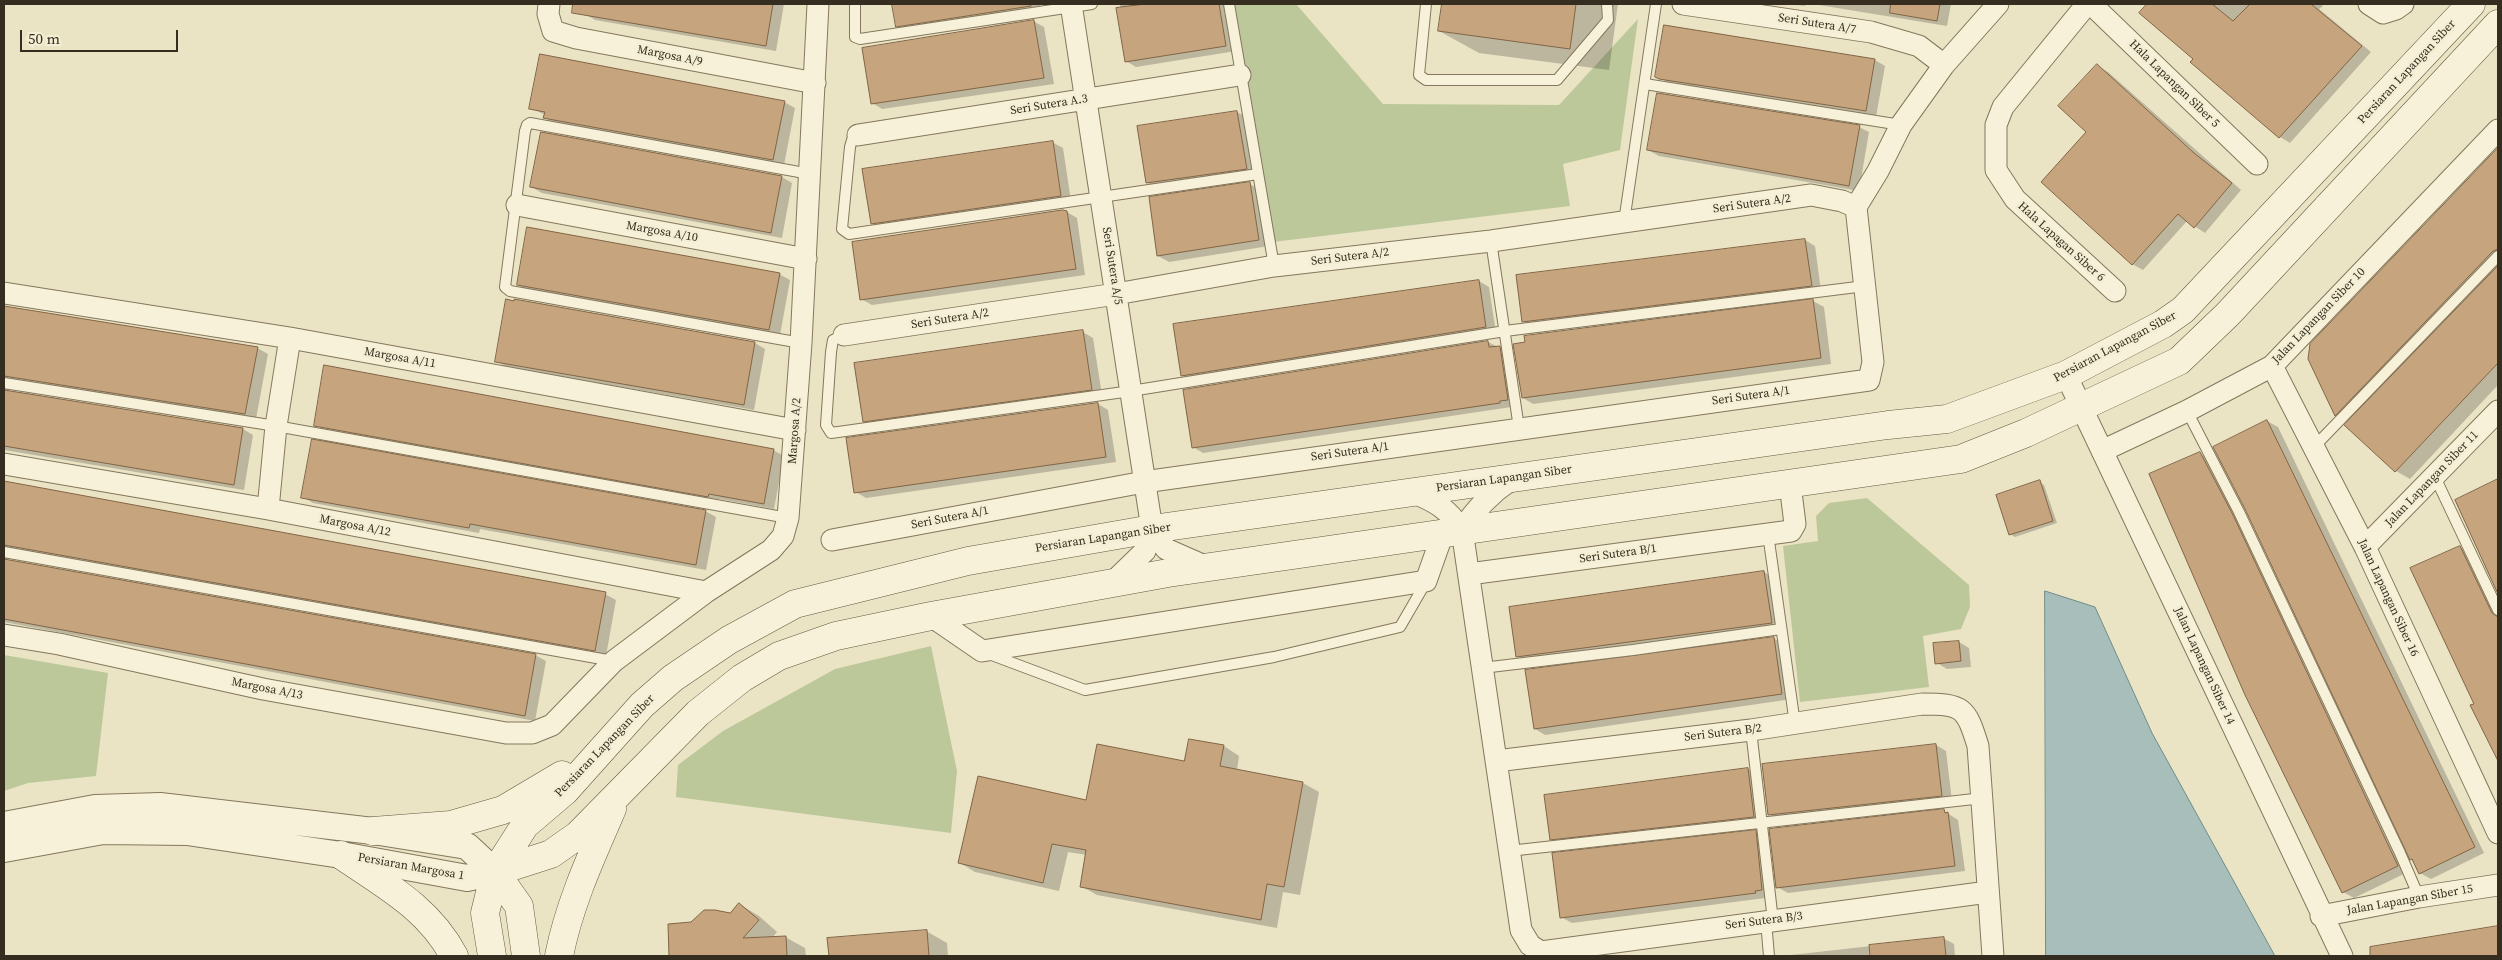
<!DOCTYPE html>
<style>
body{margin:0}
#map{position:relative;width:2502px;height:960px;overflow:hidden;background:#eae4c5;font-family:"Source Serif 4",serif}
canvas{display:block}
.frame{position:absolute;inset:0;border:5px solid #352d1f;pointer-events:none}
.scale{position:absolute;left:20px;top:30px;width:158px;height:22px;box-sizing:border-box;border:2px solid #352d1f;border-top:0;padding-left:6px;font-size:15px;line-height:18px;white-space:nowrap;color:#352d1f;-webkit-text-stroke:4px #f3eed4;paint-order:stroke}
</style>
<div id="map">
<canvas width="2502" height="960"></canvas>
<div class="frame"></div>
<div class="scale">50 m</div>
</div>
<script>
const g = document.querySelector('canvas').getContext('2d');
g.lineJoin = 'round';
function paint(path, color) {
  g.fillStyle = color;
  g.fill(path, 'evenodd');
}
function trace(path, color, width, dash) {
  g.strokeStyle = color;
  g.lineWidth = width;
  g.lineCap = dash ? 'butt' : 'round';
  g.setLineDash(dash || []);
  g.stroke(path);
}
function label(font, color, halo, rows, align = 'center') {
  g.font = font + ' "Source Serif 4",serif';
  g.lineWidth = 5;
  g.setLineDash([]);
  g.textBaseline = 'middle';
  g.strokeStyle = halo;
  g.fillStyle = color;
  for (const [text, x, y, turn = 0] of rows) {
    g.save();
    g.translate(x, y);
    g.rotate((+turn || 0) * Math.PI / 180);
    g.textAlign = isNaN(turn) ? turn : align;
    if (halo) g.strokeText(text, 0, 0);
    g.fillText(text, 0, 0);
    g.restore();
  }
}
paint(new Path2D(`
 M1234,4H1296L1383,104L1559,105L1638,19L1620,150L1563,164L1570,206L1273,242L1258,174Z
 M1867,498L1969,585L1970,607L1961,629L1923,636L1929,687L1800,702L1783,546L1818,541L1816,516L1829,503Z
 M931,646L957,771L951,833L676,797L678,765L723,731L835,669Z
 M4,655L108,673L96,776L28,783L4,791Z`), '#bdc89a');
const water = new Path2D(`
 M2045,591L2095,607L2152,733L2275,956H2046Z`);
paint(water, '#a7beba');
trace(water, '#6e8c88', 1);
paint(new Path2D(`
 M586,4H784L776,51L595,20L585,14Z
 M893,4H1040L1041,12L908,32L897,26Z
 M1120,4H1227L1236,51L1136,67L1126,61Z
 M1443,4H1618L1609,70L1479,53L1439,31Z
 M1790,4H1805V6Z
 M1813,4H1951L1947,26Z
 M2149,4H2321L2323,6L2319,9L2371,52L2290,143L2280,137L2192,62L2195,59L2140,13Z
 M1033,21L1044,27L1054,84L882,109L872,103Z
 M1875,60L1885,66L1876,117H1873L1667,82L1657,76Z
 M2097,66L2108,72L2241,190L2205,233L2187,221L2143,270L2132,264Z
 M784,102L795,108L784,165L555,124L545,118V115L531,108Z
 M1237,112L1248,118L1256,174L1158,189L1148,183L1139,127Z
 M1859,127L1869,132L1859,191L1659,156L1648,150Z
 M1052,142L1063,148L1071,201L882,229L872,223Z
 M2498,150V385L2410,479L2396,471L2346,425L2349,423L2335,415L2311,345Z
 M782,177L792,183L782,238L542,193L531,187Z
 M1250,184L1260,190L1269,246L1169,262L1158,256Z
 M1067,212L1077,218L1085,275L872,305L861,299Z
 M1805,240L1815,246L1821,291L1534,327L1523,321Z
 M779,274L790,280L780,335L528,291L518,285Z
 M1479,281L1489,287L1496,333L1193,381L1182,375Z
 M1813,301L1824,307L1831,364L1533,404L1523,398Z
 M515,302L755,343L765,349L754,410L507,367L496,361Z
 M4,307L257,348L268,354L256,419L7,387L8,392L243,429L253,435L244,490L4,450Z
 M1083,332L1093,338L1102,395L874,427L864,421Z
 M1488,342L1510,353L1518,406L1203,453L1193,447Z
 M1098,404L1108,410L1116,462L866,498L856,492Z
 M2267,421L2278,427L2484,853L2431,879L2420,873L2411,859Z
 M315,425L773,450L784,456L774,509L719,499L718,502L326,431Z
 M2200,454L2211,460L2408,872L2354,898L2343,892Z
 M2496,481L2498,482V591L2457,500Z
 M4,482L605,594L616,600L606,656L7,556L8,561L535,655L546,661L535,721L4,622Z
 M2039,482L2044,485L2057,523L2015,537L2010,534Z
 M303,497L705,511L716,517L706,570L480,529L479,533L313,503Z
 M2460,547L2470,553L2498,612V758L2472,706L2475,704Z
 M1764,572L1774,578L1782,629L1528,662L1518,656Z
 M1773,638L1784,644L1792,699L1545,735L1535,729Z
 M1959,642L1969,648L1971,667L1947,669L1937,663Z
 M1936,745L1946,751L1952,801L1779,820L1769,814Z
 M1224,746L1239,756L1237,770L1303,783L1319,792L1300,895L1283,892L1277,928L1097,895L1081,886L1087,855L1068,852L1059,891L975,872L960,863L1087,802Z
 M1748,769L1759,775L1764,822L1561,845L1551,839L1545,796Z
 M1944,811L1958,820L1965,871L1788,893L1777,887Z
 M1755,832L1766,838L1765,898L1572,923L1561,917Z
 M739,904L759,916L777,932L772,938L785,937L805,948L806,956H671L669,925L692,924L731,914Z
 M2498,927V956H2399L2397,944Z
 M926,931L947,943L948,956H830L829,939Z
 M1943,938L1954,944L1955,956H1782Z`), '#0003');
const building = new Path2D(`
 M573,4H773L766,46L572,13Z
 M892,4H1031V6L896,27Z
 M1146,4H1219L1226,46L1125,62L1116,8Z
 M1442,4H1576L1570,49L1438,31Z
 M1891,4H1940L1937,21L1890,13Z
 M2147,4H2212L2233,21L2250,4H2311L2362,46L2279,138L2190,62L2193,59L2139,13Z
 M1034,20L1044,78L871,104L862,48Z
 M1664,25L1875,59L1866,111L1659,79L1655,77Z
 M540,54L785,101L773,160L543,118L545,112L529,109Z
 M2097,64L2194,153L2232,183L2194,228L2178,214L2132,265L2041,182L2086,132L2058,106Z
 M1657,93L1860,125L1849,186L1647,150Z
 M1237,111L1247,169L1146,183L1137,126Z
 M541,132L782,176L771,233L530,187Z
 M1053,141L1061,196L871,224L862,169Z
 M2498,148V249L2493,251L2335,416L2308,359L2310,344Z
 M1250,182L1259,240L1157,256L1149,197Z
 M1063,210L1067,211L1076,269L860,300L852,242Z
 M527,227L780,273L769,330L517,285Z
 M1805,239L1812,286L1522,322L1516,275Z
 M2498,266V363L2395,472L2344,425Z
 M1479,280L1486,327L1181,376L1173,324Z
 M506,299L514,301V299L755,342L744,405L495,362Z
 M1813,299L1821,358L1522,398L1513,344L1525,342L1524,336Z
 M4,306L258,347L245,414L4,376Z
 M1083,330L1092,390L863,422L854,363Z
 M1488,341L1489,347L1500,346L1508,400L1500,401V403L1192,448L1183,390Z
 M324,365L774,449L764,504L709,494L708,497L314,426Z
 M4,390L243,428L234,485L4,446Z
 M1098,403L1106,457L854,493L846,438Z
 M2267,420L2475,847L2419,874L2412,859L2410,860L2245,509L2213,447Z
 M312,439L706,510L696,565L470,524L469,528L301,498Z
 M2200,452L2233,515L2398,866L2342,893L2245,695L2149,474Z
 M2498,479V594L2455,500Z
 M2040,480L2053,521L2009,535L1996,495Z
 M4,481L606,592L595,651L4,545Z
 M2460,546L2492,613L2498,617V761L2470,705L2474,704L2410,568Z
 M4,559L536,654L525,716L4,619Z
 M1764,571L1772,623L1516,657L1509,607Z
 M1774,637L1782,694L1534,729L1525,670Z
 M1959,641L1961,661L1935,664L1933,643Z
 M1189,739L1224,745L1220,766L1303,782L1284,887L1267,884L1261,920L1080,887L1086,850L1052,844L1043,883L958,863L978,776L1086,800L1097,744L1184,761Z
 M1936,744L1942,796L1768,815L1762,764Z
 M1748,768L1754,817L1550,840L1544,795Z
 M1944,809L1945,813L1948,812L1955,866L1776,888L1769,829Z
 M1756,830L1762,890L1755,891L1756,893L1560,918L1552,853Z
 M739,903L759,920L743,938L786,936L787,956H669L668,924L691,922L704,910H715L730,913Z
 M2498,926V956H2370V947Z
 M927,930L929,956H829L827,938Z
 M1944,937L1946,956H1870L1869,945Z`);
paint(building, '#c6a57e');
trace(building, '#816445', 1);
const service = new Path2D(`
 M855,4V37L860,39L1092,4
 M1229,4L1274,266
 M1426,4L1419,75L1426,80H1557L1608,20L1607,4
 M1645,84L1901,125
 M858,135L852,140L850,147L842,229L849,234L1258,174
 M1624,222L1656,4
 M1491,241L1519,428
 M844,335L833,340L831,352L826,425L831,433L1131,391L1505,331L1865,286
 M801,343L510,291L505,287L525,131L527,125L530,123L810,174
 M4,383L276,426L788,518
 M2187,411L2239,512L2400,853L2419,897
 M2313,448L2498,256
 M2435,477L2498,610
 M1768,534L1795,724
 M4,552L613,661
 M989,654L1085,690L1274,657L1400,627L1426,582
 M1482,668L1633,650L1781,629
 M1751,730L1773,921
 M1509,851L1983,798
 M1766,921L1769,956`);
const minor = new Path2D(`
 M549,4L548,14L553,31L576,38L815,83
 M1071,4L1152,529L1145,551L1112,583
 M1683,4L1871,32L1919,46L1944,65
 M2087,4L2003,107L1996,125V170L2015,199L2115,291
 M2091,4L2257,164
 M2369,4L2383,13L2396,9L2403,4
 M858,135L1240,75
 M517,205L806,259
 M4,293L290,338L795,430
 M844,335L1116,294L1274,266L1491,241L1811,195L1842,201L1856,207
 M2272,366L2365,547L2498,833
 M2066,375L2342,956
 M2102,451L2187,411L2272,366L2498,130
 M4,464L268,509L706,592
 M1412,492C1436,502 1447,508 1462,530L1521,930L1530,945L1541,952L1988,892
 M268,509L276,426L290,338
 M1152,529L1166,549L1207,567
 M1462,530C1476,508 1491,493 1512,479
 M832,540L1144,482L1869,380L1873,362L1856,207L1878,171L1901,125L1944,65L1998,4
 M2365,547L2498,411
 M1469,574L1791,531L1795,524L1790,484
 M931,616L982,651L1426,581L1443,533
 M4,635L59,644L263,689L506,733H532L552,725L614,661L706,592L771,550L783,536L788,518L801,343L818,4
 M1496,761L1751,730L1922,704C1963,704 1966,707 1978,746L1993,956
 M2321,916L2419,897L2498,885`);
const tertiary = new Path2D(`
 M4,825L95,808L160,806L373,831L467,846L495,872
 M4,849L103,831L187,832L341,855L467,878L495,872`);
const secondary = new Path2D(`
 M373,831L451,825L503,810L562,775
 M341,855C385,885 429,908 454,956
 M495,872L551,854L578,835L698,713L742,678L779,656L836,636L931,616L1168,573L1961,459L2026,433L2179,361L2228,314L2498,24
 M495,872L519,906L526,956
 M492,956L485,913L495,872L525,825L565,791L642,705L673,678L729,640L795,604L968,561L1152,529L1888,425L1947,419L2066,375L2163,324L2183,310L2471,4
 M559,956C569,905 591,857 612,809`);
trace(service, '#84775d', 12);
trace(minor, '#84775d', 23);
trace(tertiary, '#84775d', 28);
trace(secondary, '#665840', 29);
trace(service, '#f6f1d8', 10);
trace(minor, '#f6f1d8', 21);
trace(tertiary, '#f6f1d8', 26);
trace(secondary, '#f6f1d8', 28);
label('12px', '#352d1f', '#f3eed4', [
 ["Seri Sutera A/7",1817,24,9],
 ["Margosa A/9",670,56,11],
 ["Persiaran Lapangan Siber",2407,72,-47],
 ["Hala Lapangan Siber 5",2174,84,44],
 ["Seri Sutera A.3",1049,105,-9],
 ["Seri Sutera A/2",1752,204,-8],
 ["Margosa A/10",662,232,10],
 ["Hala Lapagan Siber 6",2061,242,42],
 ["Seri Sutera A/2",1350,257,-7],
 ["Seri Sutera A/5",1112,266,81],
 ["Jalan Lapangan Siber 10",2319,316,-46],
 ["Seri Sutera A/2",950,319,-9],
 ["Persiaran Lapangan Siber",2115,347,-28],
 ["Margosa A/11",400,358,10],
 ["Seri Sutera A/1",1751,396,-8],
 ["Margosa A/2",795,431,-86],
 ["Seri Sutera A/1",1350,452,-8],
 ["Persiaran Lapangan Siber",1504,479,-8],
 ["Jalan Lapangan Siber 11",2432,479,-46],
 ["Seri Sutera A/1",950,518,-11],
 ["Margosa A/12",355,526,11],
 ["Persiaran Lapangan Siber",1103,538,-9],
 ["Seri Sutera B/1",1618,554,-8],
 ["Jalan Lapangan Siber 16",2388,598,65],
 ["Jalan Lapangan Siber 14",2204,666,65],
 ["Margosa A/13",267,689,11],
 ["Seri Sutera B/2",1723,733,-7],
 ["Persiaran Lapangan Siber",605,746,-46],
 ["Persiaran Margosa 1",411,867,10],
 ["Jalan Lapangan Siber 15",2410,900,-10],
 ["Seri Sutera B/3",1764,921,-7]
]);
</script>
